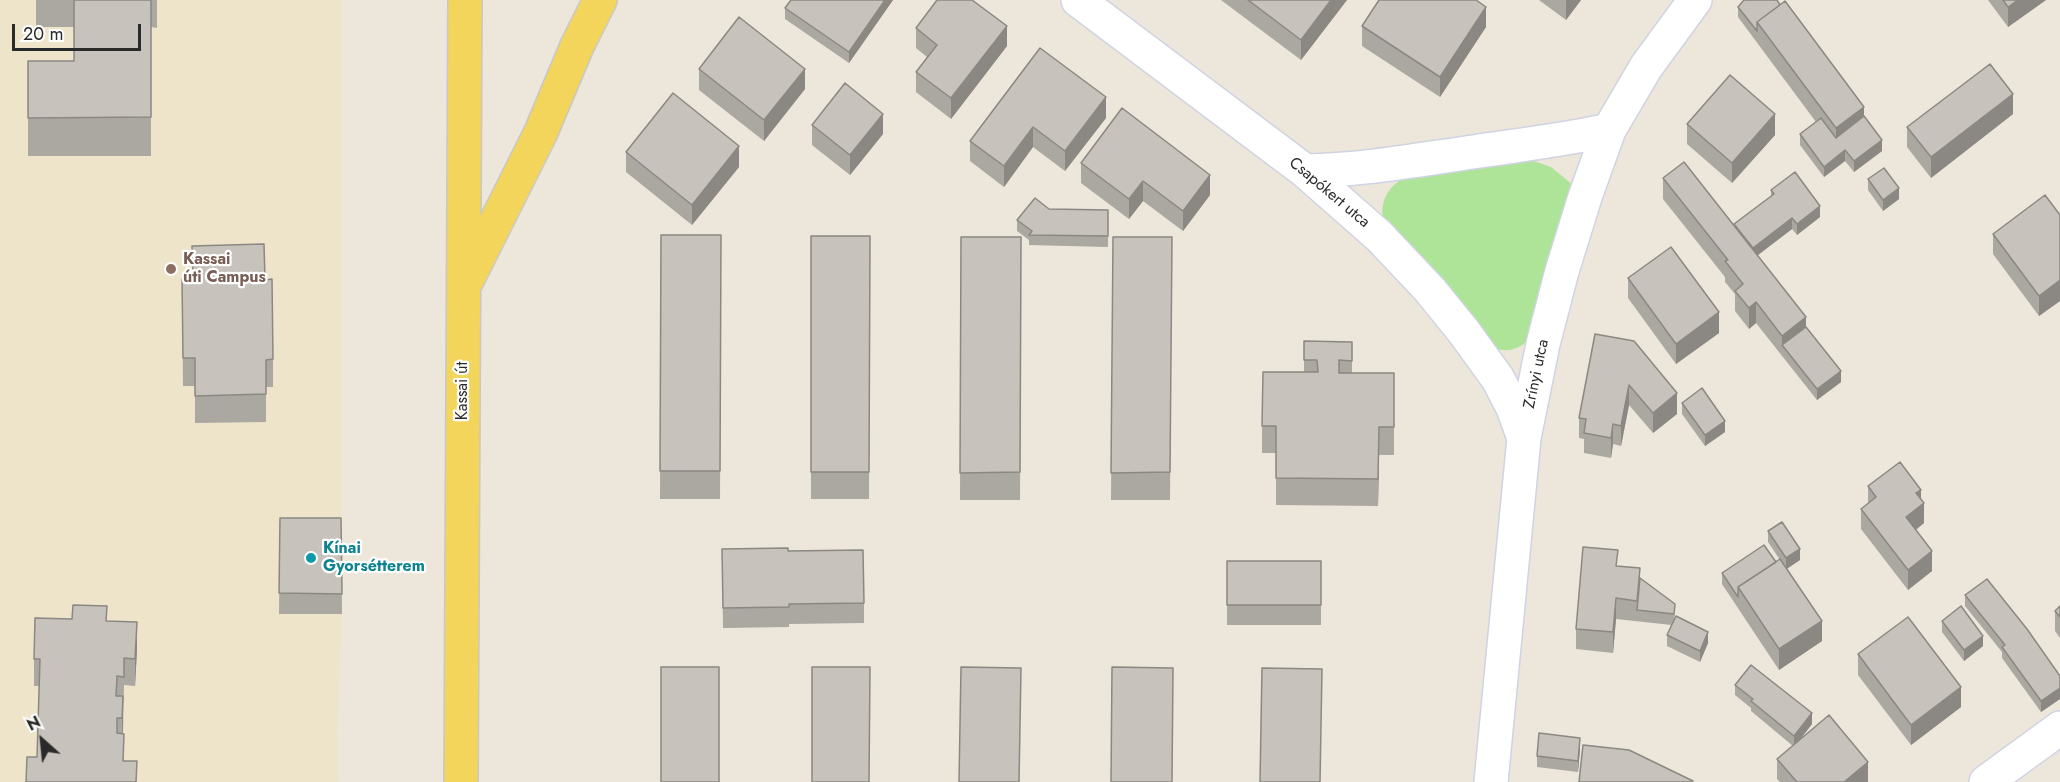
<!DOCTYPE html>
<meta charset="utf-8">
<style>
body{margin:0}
#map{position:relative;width:2060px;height:782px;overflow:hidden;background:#ece6db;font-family:Jost,sans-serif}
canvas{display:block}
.north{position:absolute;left:12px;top:710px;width:60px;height:60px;-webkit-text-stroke:4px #fff;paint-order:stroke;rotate:333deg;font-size:16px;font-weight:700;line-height:24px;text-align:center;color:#2a2a2a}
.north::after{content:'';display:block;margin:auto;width:21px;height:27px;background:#2a2a2a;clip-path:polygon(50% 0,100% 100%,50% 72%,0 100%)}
.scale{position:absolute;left:12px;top:24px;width:129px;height:27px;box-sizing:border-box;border:3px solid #2a2a2a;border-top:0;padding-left:8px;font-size:18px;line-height:21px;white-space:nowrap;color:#2a2a2a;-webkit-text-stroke:4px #fff;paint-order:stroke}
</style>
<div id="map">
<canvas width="2060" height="782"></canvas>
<div class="north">N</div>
<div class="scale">20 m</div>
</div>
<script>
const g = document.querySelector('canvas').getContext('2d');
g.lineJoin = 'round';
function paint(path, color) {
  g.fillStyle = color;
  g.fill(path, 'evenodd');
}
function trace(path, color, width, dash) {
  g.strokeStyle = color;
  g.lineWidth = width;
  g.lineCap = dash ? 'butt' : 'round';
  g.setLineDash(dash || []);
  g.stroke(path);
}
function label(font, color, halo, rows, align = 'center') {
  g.font = font + ' Jost,sans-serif';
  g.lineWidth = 4.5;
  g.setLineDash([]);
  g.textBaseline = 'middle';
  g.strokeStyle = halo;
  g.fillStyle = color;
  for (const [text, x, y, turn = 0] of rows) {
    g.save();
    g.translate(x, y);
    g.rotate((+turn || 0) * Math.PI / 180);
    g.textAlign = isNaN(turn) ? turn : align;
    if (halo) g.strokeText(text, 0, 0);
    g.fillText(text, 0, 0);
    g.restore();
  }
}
paint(new Path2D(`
 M0,0H341L342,614L337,731L338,782H0Z`), '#eee4ca');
paint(new Path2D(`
 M1531,160L1551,167L1573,185L1529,339C1520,349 1509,352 1495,349L1383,221C1380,201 1387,189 1403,178Z`), '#ade497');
const minor = new Path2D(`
 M1078,0L1305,171L1379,236L1430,290L1464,332L1498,379L1513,408L1524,438
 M1305,171C1362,170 1417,160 1473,152C1519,145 1564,140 1609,130
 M1491,782L1524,438L1543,344L1562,271L1585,197L1609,130L1646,67L1695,0
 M1986,782L2060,728`);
const primary = new Path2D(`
 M466,282L541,132L577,46L600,0
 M461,782L465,0`);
trace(minor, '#d0d3e3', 36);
trace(primary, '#c8c8c8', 36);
trace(minor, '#fff', 33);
trace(primary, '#f2d55a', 33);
paint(new Path2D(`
 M36,0H157V28L151,27V156H28V61H74V27H36Z
 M791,0H893L849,63L785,19V8Z
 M1221,0H1347L1301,60Z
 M1539,0H1581L1566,20Z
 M1744,0L1864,116L1882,151L1854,172L1845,161L1824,177L1800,145V134L1816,122L1738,17V7Z
 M1988,0H2046L2008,27Z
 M1362,26L1486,27L1440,97L1362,46Z
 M916,28L1007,46L951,119L916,92V72L927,57L916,48Z
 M699,69L805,89L764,141L699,90Z
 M1106,97V118L1065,171L1033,147L1004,187L970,161V141Z
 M2013,114L1931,178L1907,147V127Z
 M1687,124L1775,135L1732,183L1687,144Z
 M812,125L883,134L850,175L812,145Z
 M626,152L739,167L692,225L626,172Z
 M1081,163L1210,195L1183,231L1143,201L1129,219L1081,183Z
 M1663,178L1734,226V224L1771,196V190L1820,217L1797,235L1792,229L1757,255L1806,327L1841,382L1817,400L1756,323L1749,329L1735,311V294L1725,282V277L1663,199Z
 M1868,179L1899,199L1883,211L1868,190Z
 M1049,209L1108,210V247L1029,245V240L1017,231V220Z
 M2060,215V301L2039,316L1993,254V234Z
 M661,235H721L720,499H660Z
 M811,236H870L869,499H811Z
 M961,237H1021L1020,500H960Z
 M1113,237H1172L1170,500H1111Z
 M1628,278L1719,333L1676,364L1628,298Z
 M182,279L265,280L273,359V387H266V422L195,423V386H183Z
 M1595,334L1677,414L1653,433L1629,405L1621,446L1613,444L1611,458L1584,453V439L1579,438V418Z
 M1304,341L1352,342V373H1394V455H1379L1378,506L1276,505V453H1262V426L1304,372Z
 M1682,403L1725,432L1705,446L1682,414Z
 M1868,486L1921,500L1924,523L1916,530L1932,571L1908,590L1861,529V509L1868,503Z
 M280,518H341L342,614H279Z
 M1768,531L1800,560L1787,569L1822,641L1779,670L1722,584V573L1776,562L1780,560L1768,542Z
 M722,549L788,551L864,603V623L789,624V627L723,628Z
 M1227,561H1321V625H1227Z
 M1618,566L1640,578L1675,615L1674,620L1708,643L1700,662L1667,646V635L1672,625L1616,619L1613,653L1576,649V629Z
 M1965,595L2060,676V699L2041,712L2002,658V652L1965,606Z
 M2060,606V638L2055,631V611Z
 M107,621L137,650L135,686L124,685L123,734L124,761L137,782L37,757L39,686H34V659Z
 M1942,621L1983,646L1964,661L1942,632Z
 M1858,654L1961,707L1911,745L1858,675Z
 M1735,685L1812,724L1800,740L1868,782H1780L1777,779V759L1793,746L1751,711V708L1735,695Z
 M1580,749L1578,772L1537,767V756Z`), '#aba7a1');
paint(new Path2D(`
 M885,0H893L849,63V52Z
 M1331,0H1347L1301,60V40Z
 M1566,0H1581L1566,20Z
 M2018,0H2046L2008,27V7Z
 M1486,7V27L1440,97V77Z
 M1007,26V46L951,119V98Z
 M805,69V89L764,141V120Z
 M2013,94V114L1931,178V157Z
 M1106,97V118L1065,171V151Z
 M1864,107V127L1836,149V128Z
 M883,114V134L850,175V155Z
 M1775,114V135L1732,183V163Z
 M1033,127V147L1004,187V166Z
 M1882,140V151L1854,172V161Z
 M739,146V167L692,225V205Z
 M1845,150V161L1824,177V167Z
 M1210,175V195L1183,231V211Z
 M1143,181V201L1129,219V199Z
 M1899,188V199L1883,211V200Z
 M1820,206V217L1797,235V224Z
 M1792,218V229L1753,259V248Z
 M2060,280V301L2039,316V296Z
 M1756,302V323L1749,329V308Z
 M1719,312V333L1676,364V344Z
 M1806,317V337L1782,345V336Z
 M1841,371V382L1817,400V389Z
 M1629,385V405L1621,446V426Z
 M1677,393V414L1653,433V413Z
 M1725,421V432L1705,446V435Z
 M1613,424V444L1611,458V438Z
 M1379,427V455L1378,506V479Z
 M1921,490V505L1924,503V523L1906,537V517L1916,493Z
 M1800,549V560L1786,569V558Z
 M1932,551V571L1908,590V570Z
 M1616,598V619L1613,653V632Z
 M1822,621V641L1779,670V649Z
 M137,622V650L135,686V659Z
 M1708,632V643L1700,662V651Z
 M1983,636V646L1964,661V650Z
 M1961,687V707L1911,745V725Z
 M2060,688V699L2041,712V701Z
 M123,696V724L122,745V718Z
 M1812,713V724L1794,747V736Z
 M1580,738V749L1578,772V761Z
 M1868,762V782H1844Z`), '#8b8883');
const building = new Path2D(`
 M74,0H151V117L28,118V61H74Z
 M791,0H885L849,52L785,8Z
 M937,0H972L1007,26L951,98L916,72L937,45L916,28Z
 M1248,0H1331L1301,40Z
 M1379,0H1476L1486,7L1440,77L1362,26Z
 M1744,0H1777L1780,5L1757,22V31L1738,7Z
 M2003,0H2018L2008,7Z
 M1785,1L1864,107L1836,128L1757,22Z
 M739,17L805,69L764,120L699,69Z
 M1040,48L1106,97L1065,151L1033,127L1004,166L970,141Z
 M1990,64L2013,94L1931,157L1907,127Z
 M1730,75L1775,114L1732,163L1687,124Z
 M845,83L883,114L850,155L812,125Z
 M673,93L739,146L692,205L626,152Z
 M1122,108L1210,175L1183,211L1143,181L1129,199L1081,163Z
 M1864,116L1882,140L1854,161L1845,150L1824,167L1800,134L1821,118L1836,138Z
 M1684,162L1806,317L1782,336L1756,302L1749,308L1735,291L1743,284L1725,261L1728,260L1663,178Z
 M1884,168L1899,188L1883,200L1868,179Z
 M1795,172L1820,206L1797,224L1792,218L1753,248L1734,224L1774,194L1771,190Z
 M2045,195L2060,215V280L2039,296L1993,234Z
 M1035,198L1049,209L1108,210V236L1029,235L1032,231L1017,220Z
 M661,235H721L720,471H660Z
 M811,236H870L869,472H811Z
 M961,237H1021L1020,472L960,473Z
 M1113,237H1172L1170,472L1111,473Z
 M264,244L265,280L272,279L273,359L266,360V394L195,396V358H183L182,279H193L192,246Z
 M1671,247L1719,312L1676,344L1628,278Z
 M1806,327L1841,371L1817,389L1782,345Z
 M1595,334L1634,341L1677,393L1653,413L1629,385L1621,426L1613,424L1611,438L1584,433L1586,419L1579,418Z
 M1304,341L1352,342V361L1339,360V373H1394V427H1379L1378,479L1276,478V426H1262L1263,372H1318L1317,360H1304Z
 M1702,388L1725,421L1705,435L1682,403Z
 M1900,462L1921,490L1916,493L1924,503L1906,517L1932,551L1908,570L1861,509L1876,497L1868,486Z
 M280,518H341L342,594L279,593Z
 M1782,522L1800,549L1786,558L1768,531Z
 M1764,545L1776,562L1738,587V597L1722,573Z
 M1583,547L1618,550L1616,566L1640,568L1637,601L1616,598L1613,632L1576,629Z
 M788,548V551L863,550L864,603L789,604V607L723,608L722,549Z
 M1780,559L1822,621L1779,649L1738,587Z
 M1227,561H1321V605H1227Z
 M1640,578L1675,604L1674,614L1637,610Z
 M1987,579L2027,629L2060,676V688L2041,701L2002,647L2005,645L1965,595Z
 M73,605L107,606L106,621L137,622L135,659L124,658V677L117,676L116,696H123L122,718H117V733L124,734L123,761H137L136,782H26L27,757H37L40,659H34L35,618L72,619Z
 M1961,606L1983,636L1964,650L1942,621Z
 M2060,606V617L2055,611Z
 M1676,616L1708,632L1700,651L1667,635Z
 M1908,617L1961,687L1911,725L1858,654Z
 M1751,665L1812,713L1794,736L1751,701L1753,699L1735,685Z
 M661,667H719V782H661Z
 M812,667H870L869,782H812Z
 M961,667L1021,668L1019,782H959Z
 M1112,667L1173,668L1172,782H1111Z
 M1262,668L1322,669L1320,782H1260Z
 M1829,715L1868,762L1844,782H1797L1777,759Z
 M1539,733L1580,738L1578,761L1537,756Z
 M1583,745L1629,750L1693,781L1692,782H1579Z`);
paint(building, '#c7c2bb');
trace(building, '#8b8883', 1.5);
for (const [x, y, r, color] of [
 [171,269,6,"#8d6e63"],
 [311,558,6,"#0f9aa8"]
]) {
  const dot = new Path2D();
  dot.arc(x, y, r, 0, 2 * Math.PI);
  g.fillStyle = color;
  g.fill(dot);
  trace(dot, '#fff', 2);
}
label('16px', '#2a2a2a', '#fff', [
 ["Csapókert utca",1329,193,40],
 ["Zrínyi utca",1537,374,-78],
 ["Kassai út",463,391,-90]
]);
label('bold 16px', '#785e54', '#fff', [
 ["Kassai",183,260],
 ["úti Campus",183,278]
], 'left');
label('bold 16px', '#0d838f', '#fff', [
 ["Kínai",323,549],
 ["Gyorsétterem",323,567]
], 'left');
</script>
